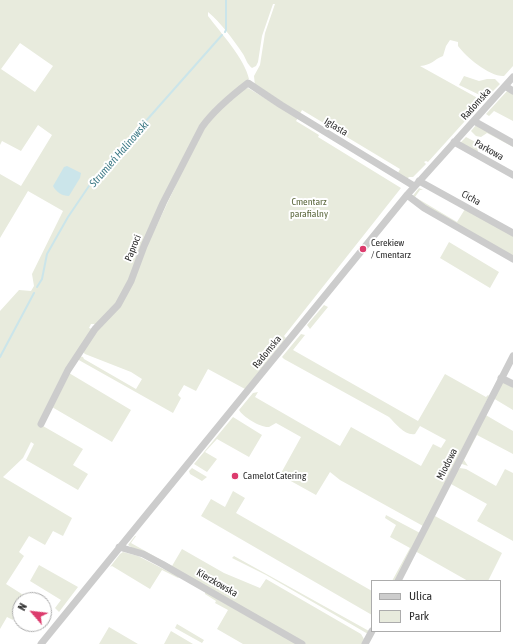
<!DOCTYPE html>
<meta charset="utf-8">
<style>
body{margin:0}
#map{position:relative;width:513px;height:644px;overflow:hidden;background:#fff;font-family:"Asap Condensed",sans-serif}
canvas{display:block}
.legend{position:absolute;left:371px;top:580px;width:130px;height:52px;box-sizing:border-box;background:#fff;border:1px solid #acacac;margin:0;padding:5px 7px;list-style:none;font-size:12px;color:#2f2f2f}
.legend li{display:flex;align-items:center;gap:8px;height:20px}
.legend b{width:20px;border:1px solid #acacac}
.north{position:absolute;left:12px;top:592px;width:40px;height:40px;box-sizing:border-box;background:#fff;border:1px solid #acacac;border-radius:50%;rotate:298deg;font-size:11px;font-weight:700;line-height:16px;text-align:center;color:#2f2f2f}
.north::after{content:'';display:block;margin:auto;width:14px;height:18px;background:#dc3b6d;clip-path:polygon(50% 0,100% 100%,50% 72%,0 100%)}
</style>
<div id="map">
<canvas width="513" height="644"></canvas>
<ul class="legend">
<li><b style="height:5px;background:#ccc"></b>Ulica</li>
<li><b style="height:11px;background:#e8ebdd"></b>Park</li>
</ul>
<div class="north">N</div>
</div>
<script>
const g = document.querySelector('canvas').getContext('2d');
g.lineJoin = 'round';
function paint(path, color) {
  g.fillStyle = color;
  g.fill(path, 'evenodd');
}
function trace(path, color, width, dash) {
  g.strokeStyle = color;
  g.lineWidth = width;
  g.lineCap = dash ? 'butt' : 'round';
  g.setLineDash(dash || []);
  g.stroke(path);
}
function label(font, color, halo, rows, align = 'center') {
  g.font = font + ' "Asap Condensed",sans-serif';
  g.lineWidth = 4;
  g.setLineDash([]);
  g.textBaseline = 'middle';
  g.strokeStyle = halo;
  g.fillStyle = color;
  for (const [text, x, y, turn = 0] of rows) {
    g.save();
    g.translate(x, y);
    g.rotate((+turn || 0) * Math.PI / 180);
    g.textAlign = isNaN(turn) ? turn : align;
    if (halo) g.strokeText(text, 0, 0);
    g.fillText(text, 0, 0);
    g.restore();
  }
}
paint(new Path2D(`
 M0,0H513V66L504,76C490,77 466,57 458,46V42L450,40L446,46L443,56C433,60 432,65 420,66L483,101L428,162L426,161L424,162L426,164L413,177H409L407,179L398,173L400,169L302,110L300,114L255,86L254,76L260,65L265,33L275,4H273L262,36L258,62L256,66L252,68C247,64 246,59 243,54C233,39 221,23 208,12V16C220,32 245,59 249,79L207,117L147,246L202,130L213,116L244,89L248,88L298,118L296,121L319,135L318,137L401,188L284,336L286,338L245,389L208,369L196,391L184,385L178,395L181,398L173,413L77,359L79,356L83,357L84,359L136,389L142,379L131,372L85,354L82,351L95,324H91L89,328L92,329L69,373L131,410L112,442L52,407L43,426L83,449L73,465L88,474L78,490L26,460L34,444L31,442L23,458L3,477L72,518L63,536L53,531L45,545L29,536L19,552L24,556L6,584L25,596L23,600H20V608L13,620L7,617L0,629V311L19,290L31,291L34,286L32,274L63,211L28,191L0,238V174L21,186L52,135L38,125L21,151L2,141L0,145ZM20,43L53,66L35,92L1,69Z
 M464,76L479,81L487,79H495L500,84L486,98L459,85Z
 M508,90L513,93V121L494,111L489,116L486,114Z
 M476,125L513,146V147L487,133L481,137L476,136L471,131Z
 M466,137L481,145L477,152L460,143Z
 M419,188L423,190H420L415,197L457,222L465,209L513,235V257L456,225L412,197Z
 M449,242L499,272L490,288L440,258Z
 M324,305L328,307L310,329L307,325Z
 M301,334L305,335L293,350L418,421L445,374L486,397L488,395L489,396L423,526L340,480L330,472L316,495L280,475L301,437L276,423L269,427C261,428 243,417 239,410L253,393L258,392L255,397L340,446L351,427L421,466L433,444L441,448L446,440L420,426L415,434C405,436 396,424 389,417L284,359L282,357Z
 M503,382L513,386V410L493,398Z
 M484,414L513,431V454L477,435L464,460L468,466L462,464L461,462Z
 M233,417L262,435L249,457L217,439L205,452L217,459L207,472L194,464Z
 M192,468L207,477L202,481L190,474L189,471Z
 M460,468L466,469L496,486L505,469L513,473V541L477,521L487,504L451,484L457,471Z
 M233,491L245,498L236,513L372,591V615L201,516L211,499L225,507Z
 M386,515L420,533L395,581H392L410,548L390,537L396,525L385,518Z
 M435,516L502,553L488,581H468L415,551Z
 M135,536H136L131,543L172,566L182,549L224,573L260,588L266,579L361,634L364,639L363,644H306L255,614L130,548L131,547L128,545Z
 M123,552L138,556L179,577L178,578L162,570L150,589L112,566L110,567L120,554Z
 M234,556L369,631L368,634L266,575L232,558Z
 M39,565L78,587L59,612L55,608L61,600L30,581Z
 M205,592L296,644H243L217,629L228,610L215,603L216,601L205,594Z
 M177,624L204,640L202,643L175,628Z
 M109,627L138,644H99Z
 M171,631L193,644H164Z`), '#e8ebdd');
paint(new Path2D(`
 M67,166L81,173L80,178L69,196C62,196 56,192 53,186L64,167Z`), '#cbe5ea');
trace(new Path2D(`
 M225,32L226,30V0
 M37,287L42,279L47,254L68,217L91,183L222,35
 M0,357L34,293`), '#cbe5ea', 2);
trace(new Path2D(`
 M505,86L513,91
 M474,121L513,143
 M454,142L513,175
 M419,181L513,233
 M407,195L424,208L513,259
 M501,378L513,384
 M41,424L68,370L95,329L118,305L124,294L131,281L144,246L163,203L202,127C214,110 231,96 248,83L281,105L414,186
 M119,547L143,554L162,564L302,644
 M398,581L513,356
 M41,644L407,195L513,77
 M365,644L372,631`), '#ccc', 7);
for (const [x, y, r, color] of [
 [363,249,4,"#dc3b6d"],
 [235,476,4,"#dc3b6d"]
]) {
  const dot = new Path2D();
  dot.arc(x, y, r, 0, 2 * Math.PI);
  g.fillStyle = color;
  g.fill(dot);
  trace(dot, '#fff', 1.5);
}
label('10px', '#2f2f2f', '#fff', [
 ["Radomska",476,104,-48],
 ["Iglasta",336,127,31],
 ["Parkowa",489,150,29],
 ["Cicha",471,198,29],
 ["Paproci",133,248,-68],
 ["Radomska",267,352,-51],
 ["Miodowa",447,464,-63],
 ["Kierzkowska",217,583,30]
]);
label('10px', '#5c683e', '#fff', [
 ["Cmentarz",309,202],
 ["parafialny",309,214]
]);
label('10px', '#2f2f2f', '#fff', [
 ["Cerekiew",371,243],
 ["/ Cmentarz",371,255],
 ["Camelot Catering",243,476]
], 'left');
label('italic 11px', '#3f7b87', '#fff', [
 ["Strumień Halinowski",119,154,-49]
]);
</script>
